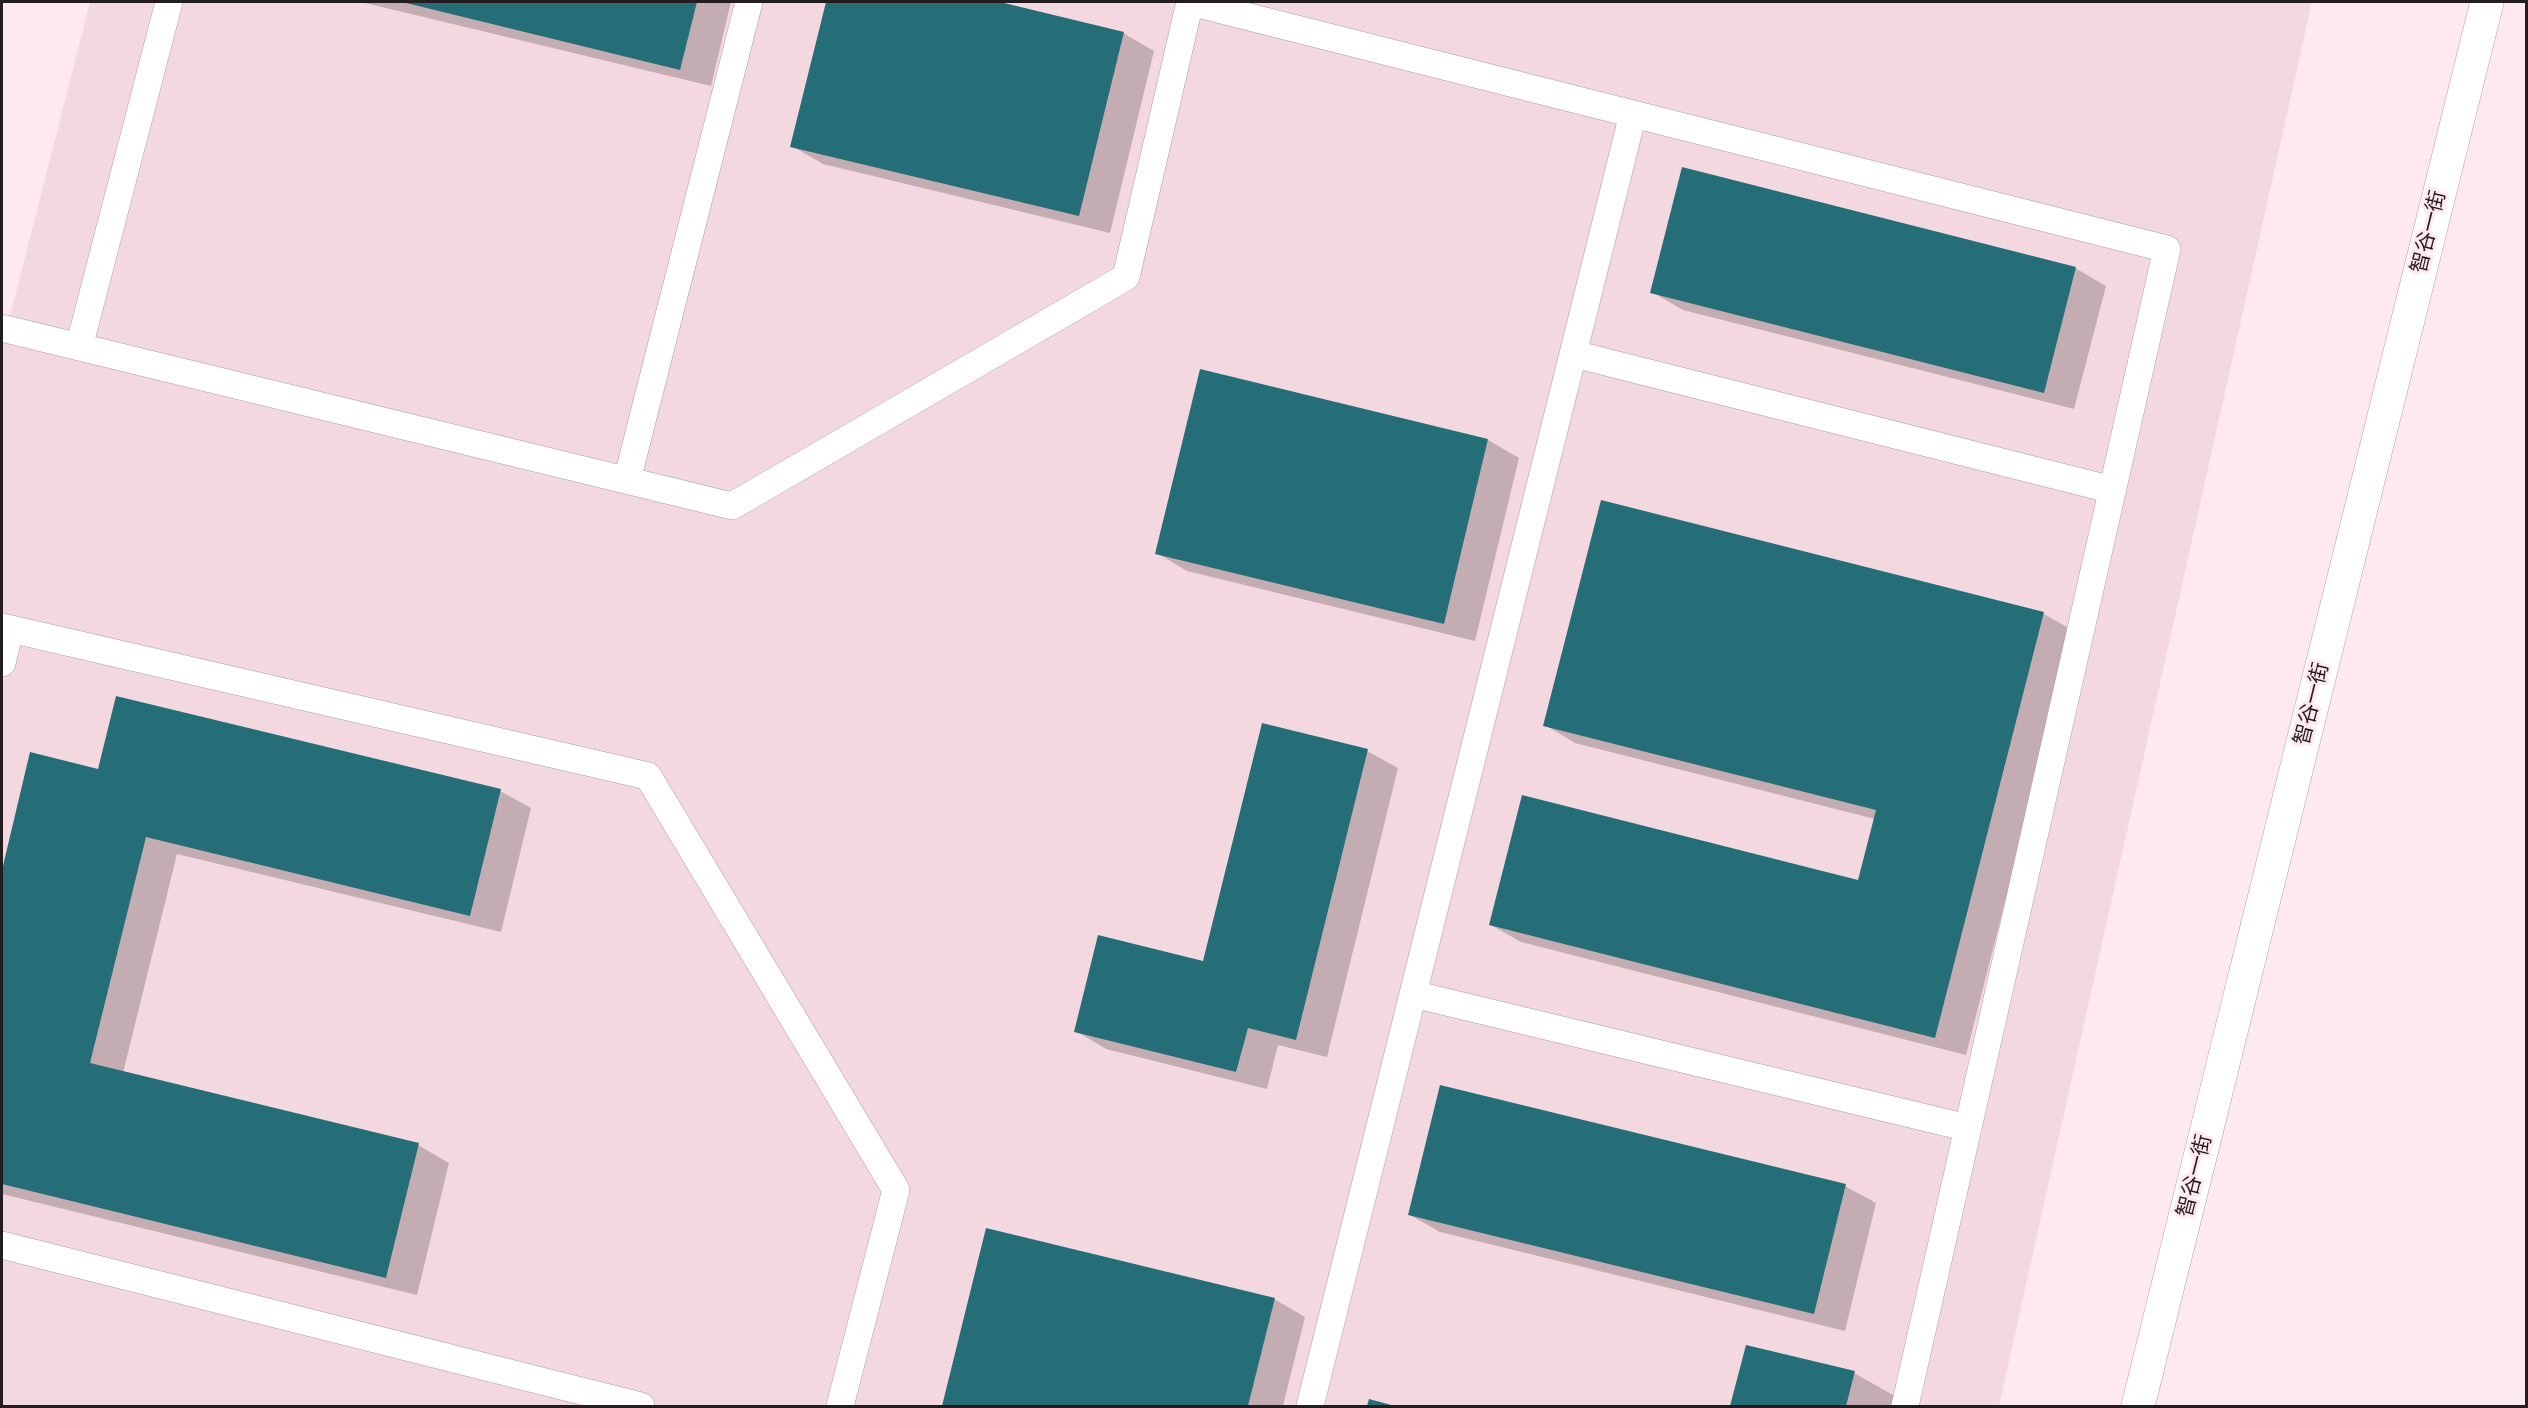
<!DOCTYPE html>
<meta charset="utf-8">
<style>
body{margin:0}
#map{position:relative;width:2528px;height:1408px;overflow:hidden;background:#fee9ee;font-family:"Zilla Slab",serif}
canvas{display:block}
.frame{position:absolute;inset:0;border:3px solid #241d1f;pointer-events:none}
</style>
<div id="map">
<canvas width="2528" height="1408"></canvas>
<div class="frame"></div>
</div>
<script>
const g = document.querySelector('canvas').getContext('2d');
g.lineJoin = 'round';
function paint(path, color) {
  g.fillStyle = color;
  g.fill(path, 'evenodd');
}
function trace(path, color, width, dash) {
  g.strokeStyle = color;
  g.lineWidth = width;
  g.lineCap = dash ? 'butt' : 'round';
  g.setLineDash(dash || []);
  g.stroke(path);
}
function label(font, color, halo, rows, align = 'center') {
  g.font = font + ' "Zilla Slab","Noto Sans SC",serif';
  g.lineWidth = 6;
  g.setLineDash([]);
  g.textBaseline = 'middle';
  g.strokeStyle = halo;
  g.fillStyle = color;
  for (const [text, x, y, turn = 0] of rows) {
    g.save();
    g.translate(x, y);
    g.rotate((+turn || 0) * Math.PI / 180);
    g.textAlign = isNaN(turn) ? turn : align;
    if (halo) g.strokeText(text, 0, 0);
    g.fillText(text, 0, 0);
    g.restore();
  }
}
paint(new Path2D(`
 M90,2H2312L1999,1406H2V348Z`), '#f4d8df');
paint(new Path2D(`
 M361,2H731L711,86Z
 M827,2H994L1123,33L1154,51L1110,233L823,164L792,146Z
 M2075,268L2106,286L2074,409L1683,310L1652,292Z
 M1201,371L1488,440L1519,458L1475,641L1187,571L1157,553Z
 M2044,614L2074,631L1966,1055L1521,942L1491,925L1859,882L1875,819L1575,743L1545,725Z
 M1367,751L1398,768L1327,1057L1278,1045L1267,1089L1106,1049L1076,1031L1204,963Z
 M31,754L99,771L500,791L531,808L501,932L177,854L123,1073L418,1145L449,1163L417,1295L2,1194V877Z
 M1845,1186L1876,1203L1845,1331L1440,1232L1410,1215Z
 M987,1230L1274,1299L1305,1317L1283,1406H944Z
 M1747,1346L1854,1373L1895,1396L1893,1406H1732Z`), '#0003');
paint(new Path2D(`
 M402,2H697L680,70Z
 M826,2H1000L1124,32L1079,216L790,147Z
 M1682,167L2076,267L2044,393L1650,293Z
 M1200,369L1488,439L1444,624L1155,554Z
 M1601,500L2044,612L1935,1038L1489,925L1522,795L1858,880L1876,810L1543,726Z
 M116,696L501,789L470,916L146,837L90,1063L419,1143L386,1278L2,1184V870L30,752L98,769Z
 M1262,723L1368,749L1296,1040L1248,1028L1236,1072L1074,1032L1098,935L1203,961Z
 M1440,1085L1846,1184L1814,1314L1408,1215Z
 M986,1228L1275,1298L1248,1406H942Z
 M1746,1345L1855,1371L1846,1406H1730Z
 M1369,1399L1395,1406H1367Z`), '#266e77');
const lane = new Path2D(`
 M2,328L732,506L1126,277L1190,2L2167,249L1905,1406
 M79,347L169,2
 M1574,354L2113,490
 M627,480L749,2
 M2,627L648,776L896,1190L840,1406
 M2,663L10,629
 M1413,994L1968,1128
 M2,1245L641,1406
 M1310,1406L1633,114`);
const secondary = new Path2D(`
 M2138,1406L2487,2`);
trace(lane, '#b09ca1', 28);
trace(secondary, '#b09ca1', 34);
trace(lane, '#fff', 27);
trace(secondary, '#fff', 33);
label('21px', '#241d1f', '#fee9ee', [
 ["智谷一街",2429,232,-76],
 ["智谷一街",2312,704,-76],
 ["智谷一街",2195,1176,-76]
]);
</script>
